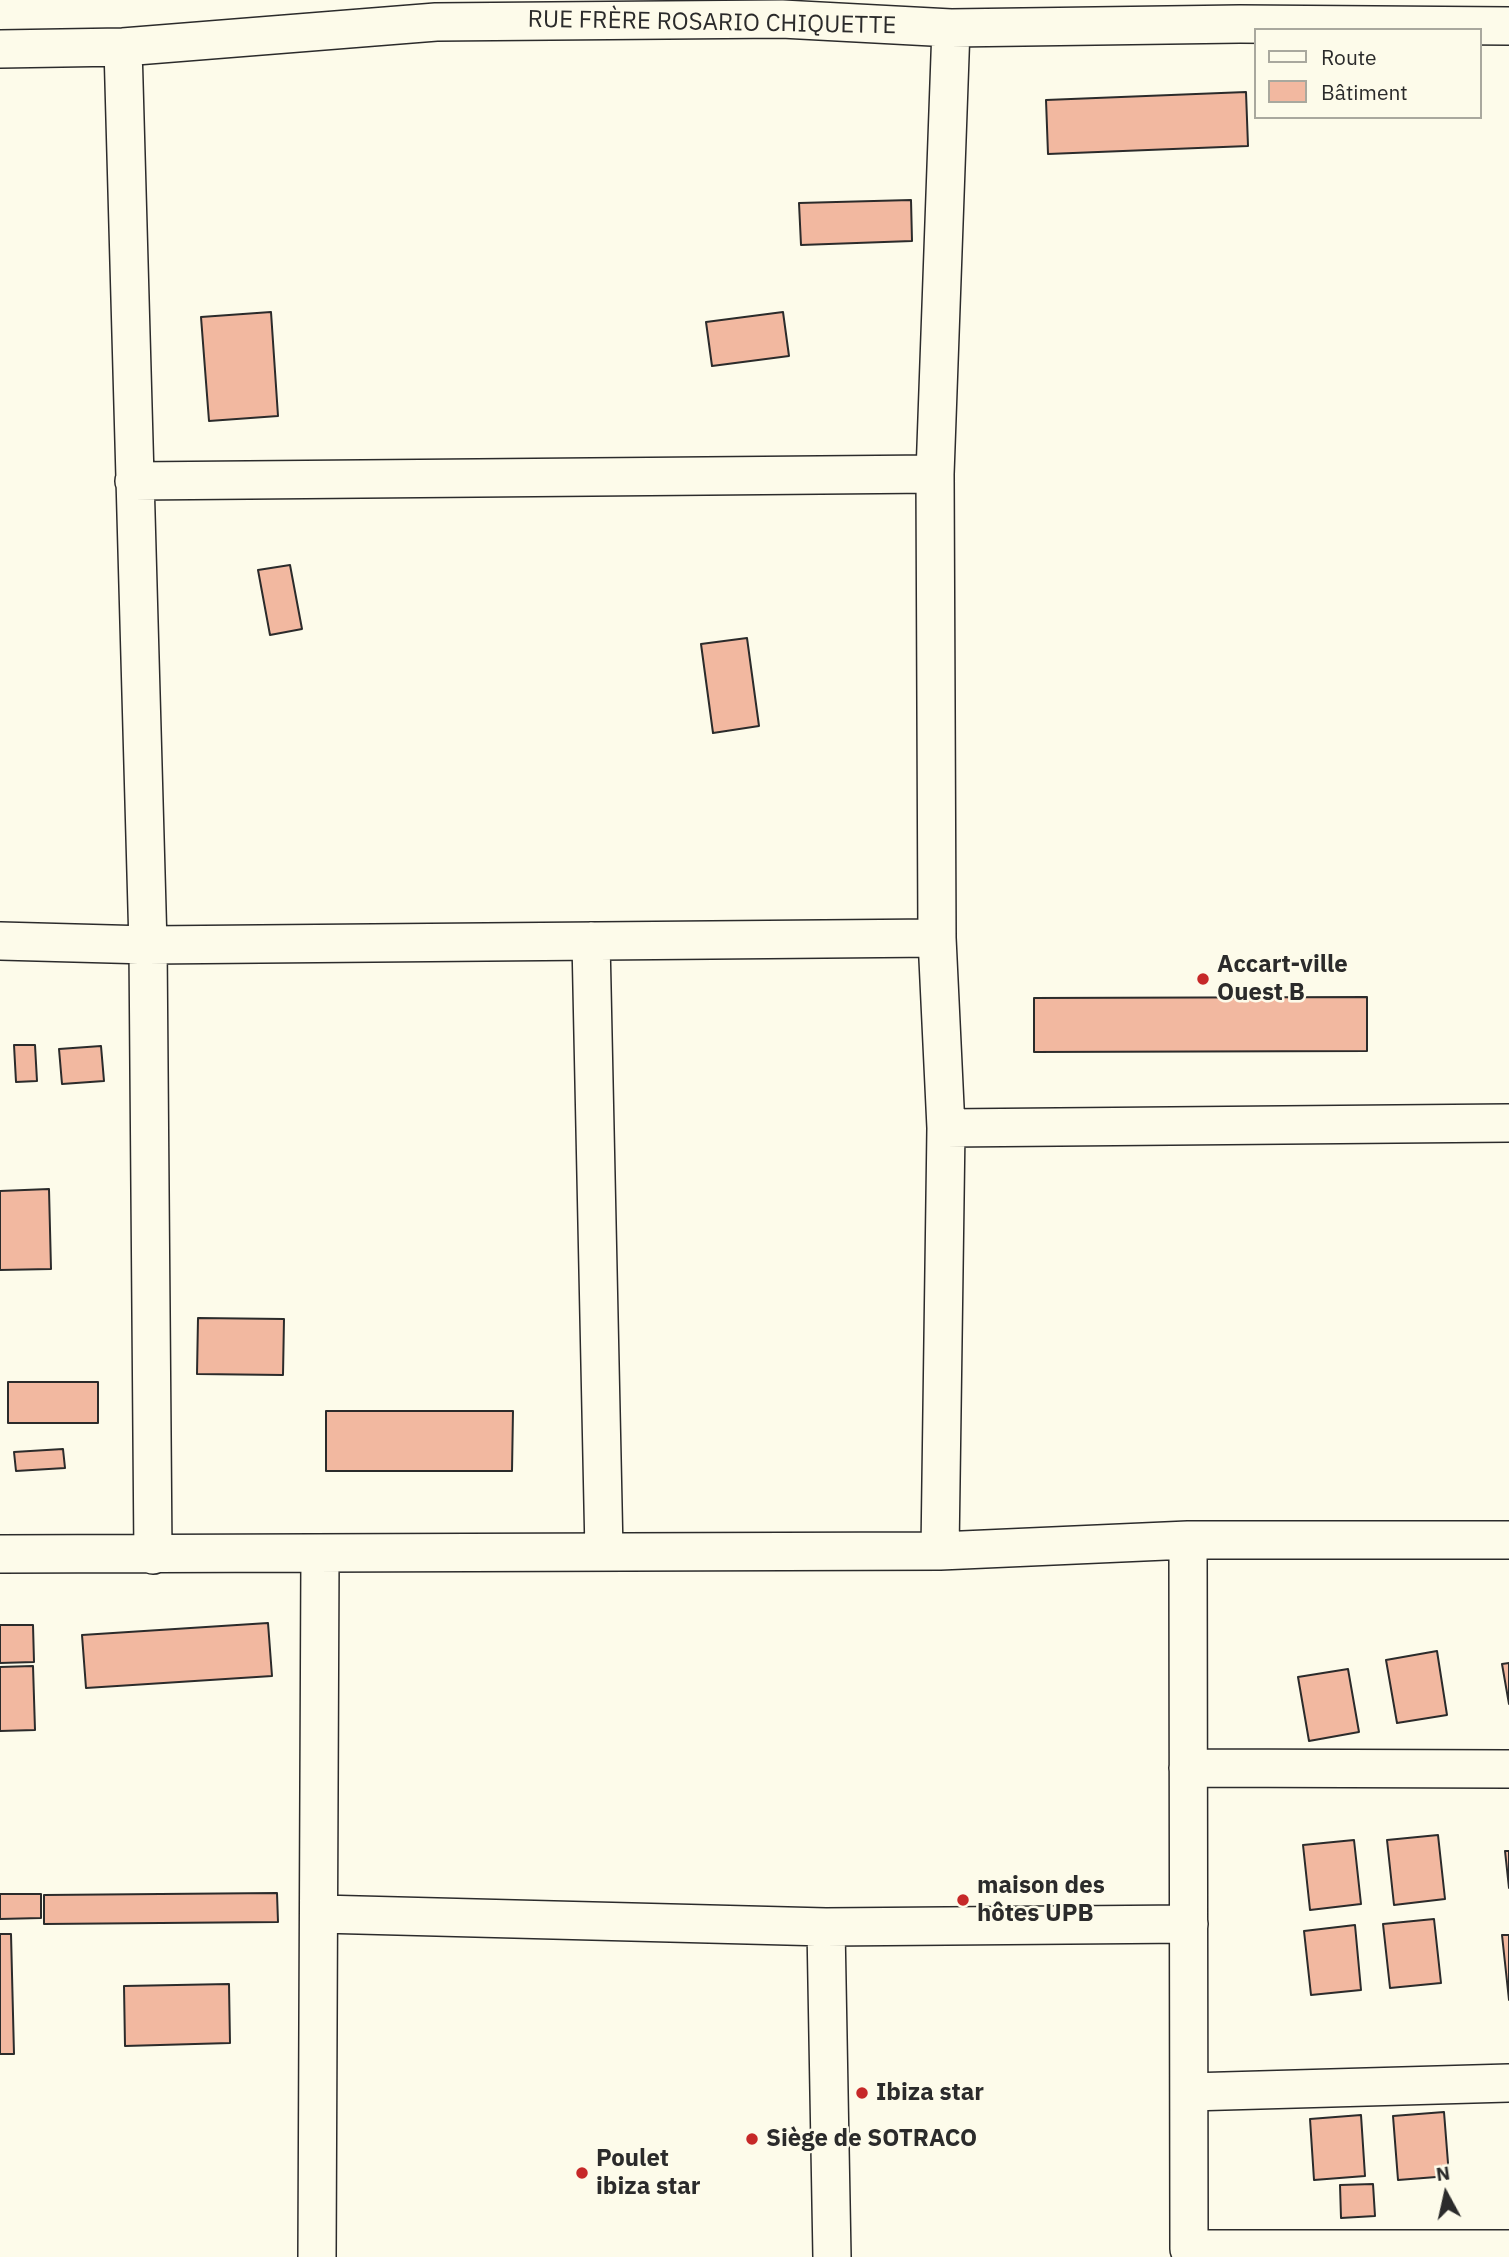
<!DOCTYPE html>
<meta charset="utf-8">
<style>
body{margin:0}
#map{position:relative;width:1509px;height:2257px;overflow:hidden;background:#fdfbea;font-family:"IBM Plex Sans",sans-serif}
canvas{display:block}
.legend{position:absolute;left:1254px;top:28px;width:228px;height:91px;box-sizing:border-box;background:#fdfbea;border:2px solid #a9a89e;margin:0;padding:9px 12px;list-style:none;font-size:21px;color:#2b2b2b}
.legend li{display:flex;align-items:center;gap:14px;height:35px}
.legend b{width:35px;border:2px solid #a9a89e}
.north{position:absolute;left:1411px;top:2159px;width:70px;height:70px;-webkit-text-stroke:5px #fdfbea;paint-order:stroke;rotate:352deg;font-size:19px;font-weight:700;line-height:28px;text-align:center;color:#2b2b2b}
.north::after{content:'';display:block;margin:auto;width:24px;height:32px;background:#2b2b2b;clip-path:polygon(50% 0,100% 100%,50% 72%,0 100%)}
</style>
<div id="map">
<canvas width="1509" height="2257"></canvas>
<ul class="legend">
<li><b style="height:9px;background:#fdfbea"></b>Route</li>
<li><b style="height:19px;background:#f2b8a0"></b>Bâtiment</li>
</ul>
<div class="north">N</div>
</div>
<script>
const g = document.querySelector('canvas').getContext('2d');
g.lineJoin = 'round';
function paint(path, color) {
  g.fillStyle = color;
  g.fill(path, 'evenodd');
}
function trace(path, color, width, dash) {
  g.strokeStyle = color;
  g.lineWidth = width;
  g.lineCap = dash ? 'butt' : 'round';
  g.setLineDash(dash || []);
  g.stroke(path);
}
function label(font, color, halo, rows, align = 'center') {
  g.font = font + ' "IBM Plex Sans",sans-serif';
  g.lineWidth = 5;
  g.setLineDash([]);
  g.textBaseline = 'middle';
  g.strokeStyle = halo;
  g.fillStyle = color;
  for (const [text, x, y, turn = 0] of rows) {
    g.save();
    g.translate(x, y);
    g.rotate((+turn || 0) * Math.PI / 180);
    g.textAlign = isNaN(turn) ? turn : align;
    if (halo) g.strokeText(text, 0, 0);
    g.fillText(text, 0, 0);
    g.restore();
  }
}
const building = new Path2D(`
 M1246,92L1248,146L1048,154L1046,100Z
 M911,200L912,241L801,245L799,203Z
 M271,312L278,416L209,421L201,317Z
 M783,312L789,356L712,366L706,322Z
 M290,565L302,629L270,635L258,570Z
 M747,638L759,726L713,733L701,644Z
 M1367,997V1051L1034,1052V998Z
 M14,1045H35L37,1081L16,1082Z
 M101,1046L104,1081L62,1084L59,1049Z
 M49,1189L51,1269L0,1270V1191Z
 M198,1318L284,1319L283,1375L197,1374Z
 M8,1382H98V1423H8Z
 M326,1411H513L512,1471H326Z
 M63,1449L65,1468L16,1471L14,1452Z
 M268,1623L272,1676L86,1688L82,1635Z
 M0,1625H33L34,1662L0,1663Z
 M1437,1651L1447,1715L1397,1723L1386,1660Z
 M1509,1663V1704L1502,1664Z
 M33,1666L35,1730L0,1731V1667Z
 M1348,1669L1359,1732L1309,1741L1298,1677Z
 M1438,1835L1445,1899L1394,1905L1387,1840Z
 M1354,1840L1361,1904L1310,1910L1303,1845Z
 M1505,1851H1509V1888Z
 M277,1893L278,1922L44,1924V1895Z
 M0,1894H41V1918L0,1919Z
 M1434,1919L1441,1983L1390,1988L1383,1924Z
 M1355,1925L1361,1990L1311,1995L1304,1931Z
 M0,1934H11L14,2054H0Z
 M1502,1935H1509V2000Z
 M229,1984L230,2043L125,2046L124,1986Z
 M1444,2112L1449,2176L1398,2180L1393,2116Z
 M1361,2115L1365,2176L1314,2180L1310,2119Z
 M1373,2184L1375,2216L1341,2218L1340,2185Z`);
paint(building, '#f2b8a0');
trace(building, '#2b2b2b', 2);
const street = new Path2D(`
 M123,47L148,945L153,1555
 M0,49L123,47L436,22L782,19L951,28L1240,24L1509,26
 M134,481L935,474
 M0,941L148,945L937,938
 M591,941L604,1552
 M946,1128L1509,1123
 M1188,1540L1189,2249H1509
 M940,1551L946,1128L937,938L935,474L951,28
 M0,1554L940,1551L1188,1540H1509
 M1188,1768L1509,1769
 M320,1914L826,1927L1189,1924
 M826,1927L832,2257
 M1189,2092L1509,2083
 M317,2257L320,1554`);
trace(street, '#2b2b2b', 40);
trace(street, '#fdfbea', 37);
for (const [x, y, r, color] of [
 [1203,979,7,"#c62828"],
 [963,1900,7,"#c62828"],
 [862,2093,7,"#c62828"],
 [752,2139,7,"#c62828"],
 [582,2173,7,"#c62828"]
]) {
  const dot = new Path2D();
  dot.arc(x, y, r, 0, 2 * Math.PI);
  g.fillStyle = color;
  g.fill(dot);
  trace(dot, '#fdfbea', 2.5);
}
label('24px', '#2b2b2b', '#fdfbea', [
 ["RUE FRÈRE ROSARIO CHIQUETTE",712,23,1]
]);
label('bold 24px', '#2b2b2b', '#fdfbea', [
 ["Accart-ville",1217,965],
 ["Ouest B",1217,993],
 ["maison des",977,1886],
 ["hôtes UPB",977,1914],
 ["Ibiza star",876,2093],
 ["Siège de SOTRACO",766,2139],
 ["Poulet",596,2159],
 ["ibiza star",596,2187]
], 'left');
</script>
